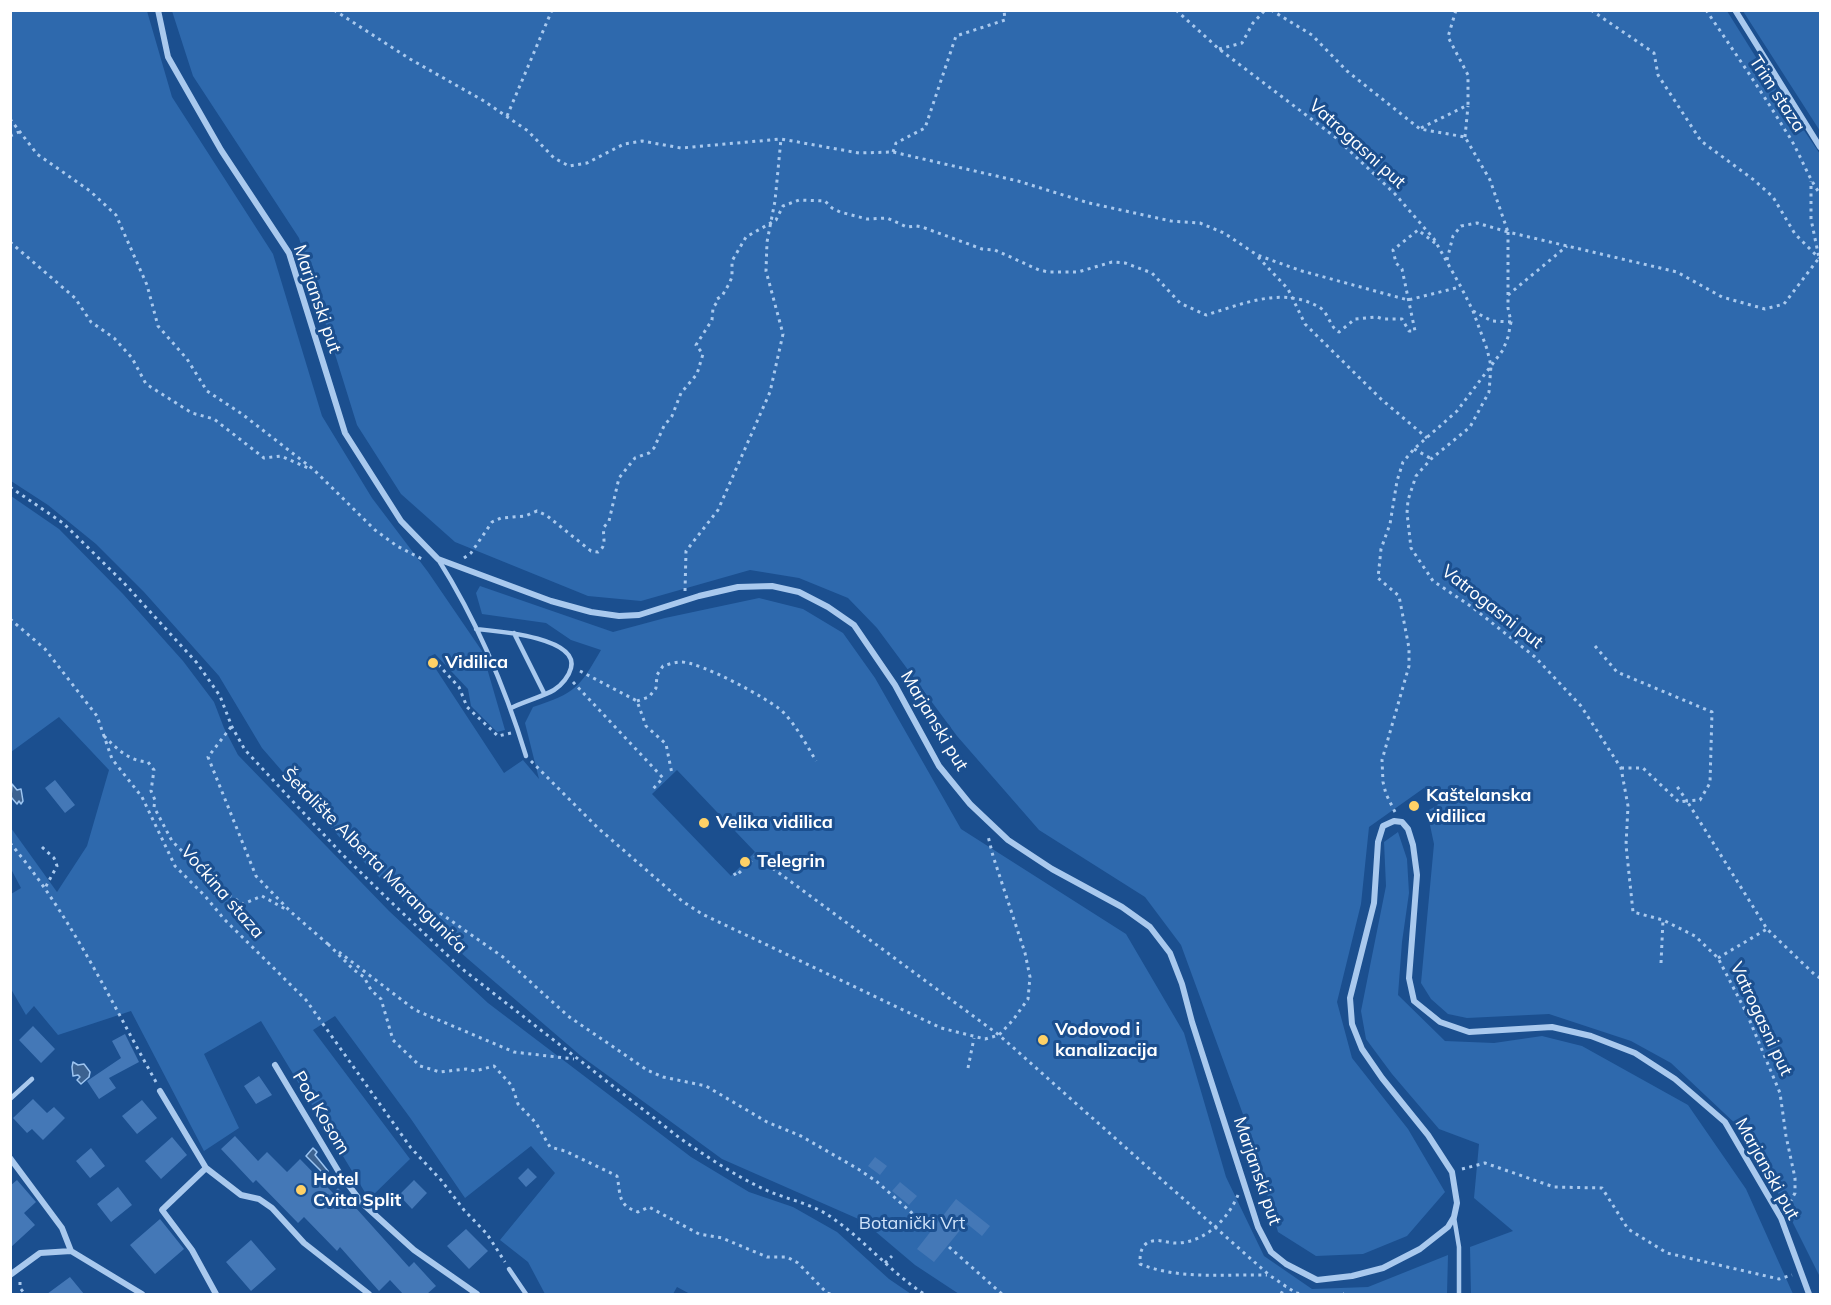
<!DOCTYPE html>
<meta charset="utf-8">
<style>
body{margin:0}
#map{position:relative;width:1831px;height:1305px;overflow:hidden;background:#1b4f8f;font-family:Mulish,sans-serif}
canvas{display:block}
.frame{position:absolute;inset:0;border:12px solid #fff;pointer-events:none}
</style>
<div id="map">
<canvas width="1831" height="1305"></canvas>
<div class="frame"></div>
</div>
<script>
const g = document.querySelector('canvas').getContext('2d');
g.lineJoin = 'round';
function paint(path, color) {
  g.fillStyle = color;
  g.fill(path, 'evenodd');
}
function trace(path, color, width, dash) {
  g.strokeStyle = color;
  g.lineWidth = width;
  g.lineCap = dash ? 'butt' : 'round';
  g.setLineDash(dash || []);
  g.stroke(path);
}
function label(font, color, halo, rows, align = 'center') {
  g.font = font + ' Mulish,sans-serif';
  g.lineWidth = 6;
  g.setLineDash([]);
  g.textBaseline = 'middle';
  g.strokeStyle = halo;
  g.fillStyle = color;
  for (const [text, x, y, turn = 0] of rows) {
    g.save();
    g.translate(x, y);
    g.rotate((+turn || 0) * Math.PI / 180);
    g.textAlign = isNaN(turn) ? turn : align;
    if (halo) g.strokeText(text, 0, 0);
    g.fillText(text, 0, 0);
    g.restore();
  }
}
paint(new Path2D(`
 M10,11H147L172,97L273,254L322,416L372,498L428,572L482,651L505,730L497,732L471,706L468,689L435,654L428,657L504,773L523,760L539,779L525,723L533,707C576,693 579,688 601,650L571,640L546,623L482,614L476,593L480,586L613,632L665,618L759,598L803,609L843,633L875,678L961,829L1126,934L1184,1033L1226,1177L1264,1256L1312,1289L1368,1287L1448,1255L1447,1294H959L915,1265L863,1221L722,1159L581,1056L468,959L410,908L341,839L262,748L219,676L144,592L96,544L48,505L11,481ZM677,770L755,852L731,876L652,794Z
 M172,11H1727L1772,83L1820,154V1286L1819,1275L1776,1189L1758,1145L1671,1063L1631,1041L1549,1014L1467,1018L1448,1014L1431,999L1421,983L1434,844L1427,811L1438,805L1424,788L1369,827L1361,904L1337,1002L1352,1058L1408,1129L1445,1192L1407,1236L1363,1254L1316,1256L1278,1232L1248,1128L1181,945L1145,897L1039,830L957,736L877,628L848,598L799,578L750,570L641,601L588,596L455,542L401,494L357,425L299,238L193,76Z
 M1743,11H1820V131Z
 M11,496L59,529L123,594L183,661L214,702L224,728L238,755L389,911L488,1003L691,1157L749,1192L793,1207L837,1232L889,1279L911,1294H690L677,1287L673,1294H545L528,1262L500,1240L555,1173L531,1146L465,1198L411,1119L335,1016L313,1030L410,1159L369,1199L261,1021L204,1054L239,1128L204,1151L131,1011L58,1035L34,1006L26,1015L11,989V894L21,888L11,869V828L57,892L87,846L109,770L59,717L11,752Z
 M1398,832L1407,859L1409,893L1402,942L1398,995L1445,1041L1494,1043L1542,1036L1582,1046L1688,1105L1746,1189L1793,1294H1471L1470,1247L1513,1231L1474,1198L1479,1144L1439,1129L1392,1074L1366,1039L1361,1011L1386,886L1384,842Z`), '#2e69ad');
const water = new Path2D(`
 M12,784L17,790L21,789L23,801L21,804L19,801L17,804L11,797Z
 M73,1062L78,1065L84,1064L90,1072L89,1077L81,1084L77,1080L80,1077L78,1075L73,1076L72,1067Z
 M313,1148L317,1152L315,1155L328,1171L325,1175L306,1156Z`);
paint(water, '#3c6290');
trace(water, '#9cc4f0', 1.5);
paint(new Path2D(`
 M55,780L75,805L65,813L45,788Z
 M33,1026L55,1049L41,1063L19,1040Z
 M125,1034L139,1062L109,1078L116,1088L99,1099L87,1081L121,1058L112,1041Z
 M259,1076L272,1095L256,1104L244,1086Z
 M33,1099L47,1113L54,1107L65,1118L43,1140L32,1129L27,1133L13,1118Z
 M142,1100L157,1118L137,1134L122,1116Z
 M235,1136L258,1161L267,1152L287,1172L300,1159L333,1193L338,1188L409,1267L414,1262L436,1286L427,1294H403L390,1280L379,1291L340,1247L337,1251L304,1217L298,1223L256,1180L253,1183L221,1149Z
 M172,1137L187,1155L161,1179L145,1161Z
 M91,1148L105,1166L90,1178L76,1161Z
 M875,1157L887,1166L880,1175L868,1166Z
 M528,1168L537,1177L526,1187L518,1178Z
 M17,1180L36,1202L24,1213L35,1225L10,1248V1186Z
 M414,1180L427,1193L412,1209L399,1195Z
 M900,1182L917,1196L909,1205L892,1191Z
 M118,1187L132,1205L111,1222L97,1204Z
 M956,1199L990,1226L982,1236L966,1223L934,1262L917,1249Z
 M160,1219L184,1249L155,1274L130,1245Z
 M466,1229L488,1251L469,1269L447,1246Z
 M251,1240L276,1269L251,1291L226,1262Z
 M70,1277L84,1294H47Z`), '#4478b7');
trace(new Path2D(`
 M334,10L410,59L484,101L528,131L554,158L569,166L587,163L624,144L642,141L681,148L781,139L859,153L893,152L1018,181L1089,203L1171,221L1200,223L1224,233L1257,255L1302,271L1408,300L1460,287
 M1176,10L1219,49L1335,137L1395,194L1434,239L1461,287L1473,311L1487,349L1491,366L1489,392L1470,427L1431,459L1416,476L1408,500L1407,513L1411,548L1433,581L1472,607L1535,657L1581,706L1621,768L1628,806L1626,845L1633,912L1663,920L1695,936L1718,958L1747,1014L1780,1093L1786,1136L1795,1178V1193L1787,1208
 M1271,10L1312,35L1347,71L1420,129L1465,137L1490,180L1508,232
 M1591,10L1654,53L1658,75L1701,141L1754,180L1773,197L1795,234L1819,258
 M1706,10C1733,50 1760,89 1785,130C1799,150 1806,174 1820,194
 M1219,49L1242,43L1253,23L1265,10
 M507,116L552,10
 M10,119L37,154L90,191L116,215L147,285L158,326L187,359L207,391L242,414L313,469L375,530L397,546L422,559
 M1421,128L1468,105V75L1448,37L1456,10
 M10,136L19,132
 M1465,137L1468,106
 M893,152L896,143L925,128L956,36L1005,20L1004,10
 M10,242L75,298L91,322L114,338L132,358L146,384L192,413L214,419L264,458L281,456L308,468
 M1258,257L1288,289L1305,324L1381,399L1427,438
 M1447,260L1453,236L1461,226L1477,223L1508,232
 M1508,295L1567,246
 M1473,311L1492,321L1511,322
 M1414,449L1430,458
 M10,487L63,523L123,582L197,663L220,696L232,727L245,750L341,853L391,902L461,968L681,1139C709,1158 737,1177 768,1191C787,1199 811,1204 828,1215C863,1238 889,1271 924,1294
 M464,558L471,553L492,522L501,518L525,516L537,511L546,515L591,551L598,552C608,545 602,537 604,527L609,521L619,478L635,458L649,453L654,448L664,426L672,416L681,393L697,374L703,354L696,345L712,320L713,308L717,302V299L722,296L729,284L732,277V261L746,237L776,220L783,206L799,200L825,201L832,208L840,212L867,219L887,218L907,227L916,226L922,227L982,249L995,250L1039,270L1049,272H1078L1112,262L1125,263L1152,273L1180,303L1206,315C1243,304 1282,286 1319,307C1329,313 1330,328 1339,332L1355,319L1377,317L1383,319H1402L1409,331H1415L1402,269L1396,263L1393,250L1418,230L1435,243
 M685,591L686,551L718,510L770,392L783,334L766,271L767,242L775,201L781,139
 M10,619L45,649L97,716L112,759L142,797L175,866L205,896L224,919L306,1000L411,1148L441,1180L464,1210L487,1234L505,1262
 M1595,646L1617,672L1712,712L1710,783L1700,800L1687,801L1676,785
 M433,663L435,661L459,687L467,707L498,736L511,733
 M580,671L637,701L646,726L666,744L672,774
 M573,682L663,778L653,789L654,791
 M637,701L649,697L656,688L657,675L663,666C669,664 675,662 681,662C701,662 767,698 782,711C796,725 806,744 816,761
 M231,727L208,757L256,876L291,912L329,945
 M104,736C117,749 129,761 148,762L154,770L151,791L155,800L154,807L172,841L220,889L243,904L262,896L287,910
 M531,761L598,828L682,901L702,914L941,1028L985,1039L999,1035L1013,1020L1028,999L1030,977L1025,953L993,856L988,836
 M1621,768H1643L1679,802L1687,801L1767,929L1814,974L1820,978
 M1395,812L1386,794L1383,782L1382,760L1409,666V648L1399,596L1378,578L1381,549L1390,524L1397,481L1403,462L1414,449L1457,411L1503,350L1508,337L1511,322L1508,308V232L1677,272L1722,297L1765,309L1784,304L1819,258L1811,219V181
 M10,843C71,915 110,1000 156,1082
 M42,847L54,858L57,866L45,888
 M734,873L736,876L756,856L999,1035L1269,1275L1296,1293L1302,1294
 M440,913L503,957L568,1016L647,1070L663,1077L706,1086L767,1122L801,1136L858,1169L876,1181L930,1229
 M328,944L354,970L364,977L371,990L381,999L393,1040L420,1066L440,1072L466,1069L475,1071L494,1066L512,1086L518,1104L536,1123L550,1147L565,1151L617,1176C621,1195 617,1205 638,1212L649,1207L699,1234L722,1238L767,1257H787L798,1263L827,1293L831,1294
 M339,952L415,1010L514,1052L574,1059
 M1718,958L1767,929
 M1661,963L1663,920
 M968,1068L974,1038
 M1462,1169L1485,1163L1554,1187L1602,1188L1628,1229L1667,1253L1779,1279L1792,1275
 M1238,1195C1228,1219 1206,1241 1179,1243C1168,1244 1158,1237 1147,1243C1140,1248 1140,1256 1140,1264C1180,1280 1225,1274 1267,1275
 M949,1247L1002,1294
 M885,1263L892,1256
 M20,1282V1288L25,1294
 M1281,1294L1285,1286
 M1343,1294H1344`), '#a9c9ee', 3, [3, 4.5]);
trace(new Path2D(`
 M438,559C477,621 505,687 526,756
 M476,629C496,631 579,637 571,668C569,676 562,685 554,690C544,696 523,702 511,708
 M514,633L544,693
 M10,1099L32,1079
 M1454,1217L1459,1247V1294
 M509,1269L526,1294`), '#a9c9ee', 4.5);
trace(new Path2D(`
 M158,10L168,57L221,150L289,253L345,433L401,521L438,559L551,601L591,612L619,616L639,615L699,596L738,587L772,586L799,592L828,607L854,625L895,685L939,766L970,804L1008,840L1052,869L1122,907L1150,927L1170,953L1182,984L1192,1022L1258,1227L1271,1252L1286,1264L1317,1280L1352,1276L1383,1268L1420,1249L1448,1227L1454,1217L1457,1203L1452,1172L1428,1135L1382,1078L1362,1049L1352,1024L1350,998L1374,903L1378,842L1383,826L1394,821L1402,822L1408,829L1413,845L1417,875L1409,978L1414,1001L1440,1022L1469,1032L1552,1027L1591,1036L1635,1053L1675,1079L1725,1122L1781,1218L1809,1294
 M1735,10L1820,147
 M275,1065L340,1174L363,1204L414,1250L477,1294
 M160,1091L206,1168L241,1195L259,1199L272,1208L304,1243L369,1294
 M10,1158L62,1228L71,1251
 M206,1168L162,1210L192,1250L216,1294
 M10,1275L40,1253L71,1251L142,1294`), '#a9c9ee', 6);
for (const [x, y, r, color] of [
 [433,663,6,"#ffd166"],
 [1414,806,6,"#ffd166"],
 [704,823,6,"#ffd166"],
 [745,862,6,"#ffd166"],
 [1043,1040,6,"#ffd166"],
 [301,1190,6,"#ffd166"]
]) {
  const dot = new Path2D();
  dot.arc(x, y, r, 0, 2 * Math.PI);
  g.fillStyle = color;
  g.fill(dot);
  trace(dot, '#1b4f8f', 2);
}
label('18px', '#fff', '#1b4f8f', [
 ["Trim staza",1777,94,57],
 ["Vatrogasni put",1357,144,42],
 ["Marjanski put",317,299,71],
 ["Vatrogasni put",1492,607,38],
 ["Marjanski put",934,721,59],
 ["Šetalište Alberta Marangunića",374,861,45],
 ["Voćkina staza",222,892,49],
 ["Vatrogasni put",1761,1019,65],
 ["Pod Kosom",321,1113,59],
 ["Marjanski put",1767,1169,61],
 ["Marjanski put",1257,1171,71]
]);
label('bold 18px', '#fff', '#1b4f8f', [
 ["Vidilica",445,663],
 ["Kaštelanska",1426,796],
 ["vidilica",1426,817],
 ["Velika vidilica",716,823],
 ["Telegrin",757,862],
 ["Vodovod i",1055,1030],
 ["kanalizacija",1055,1051],
 ["Hotel",313,1180],
 ["Cvita Split",313,1201]
], 'left');
label('18px', '#cfe3fa', '#1b4f8f', [
 ["Botanički Vrt",912,1224]
]);
</script>
